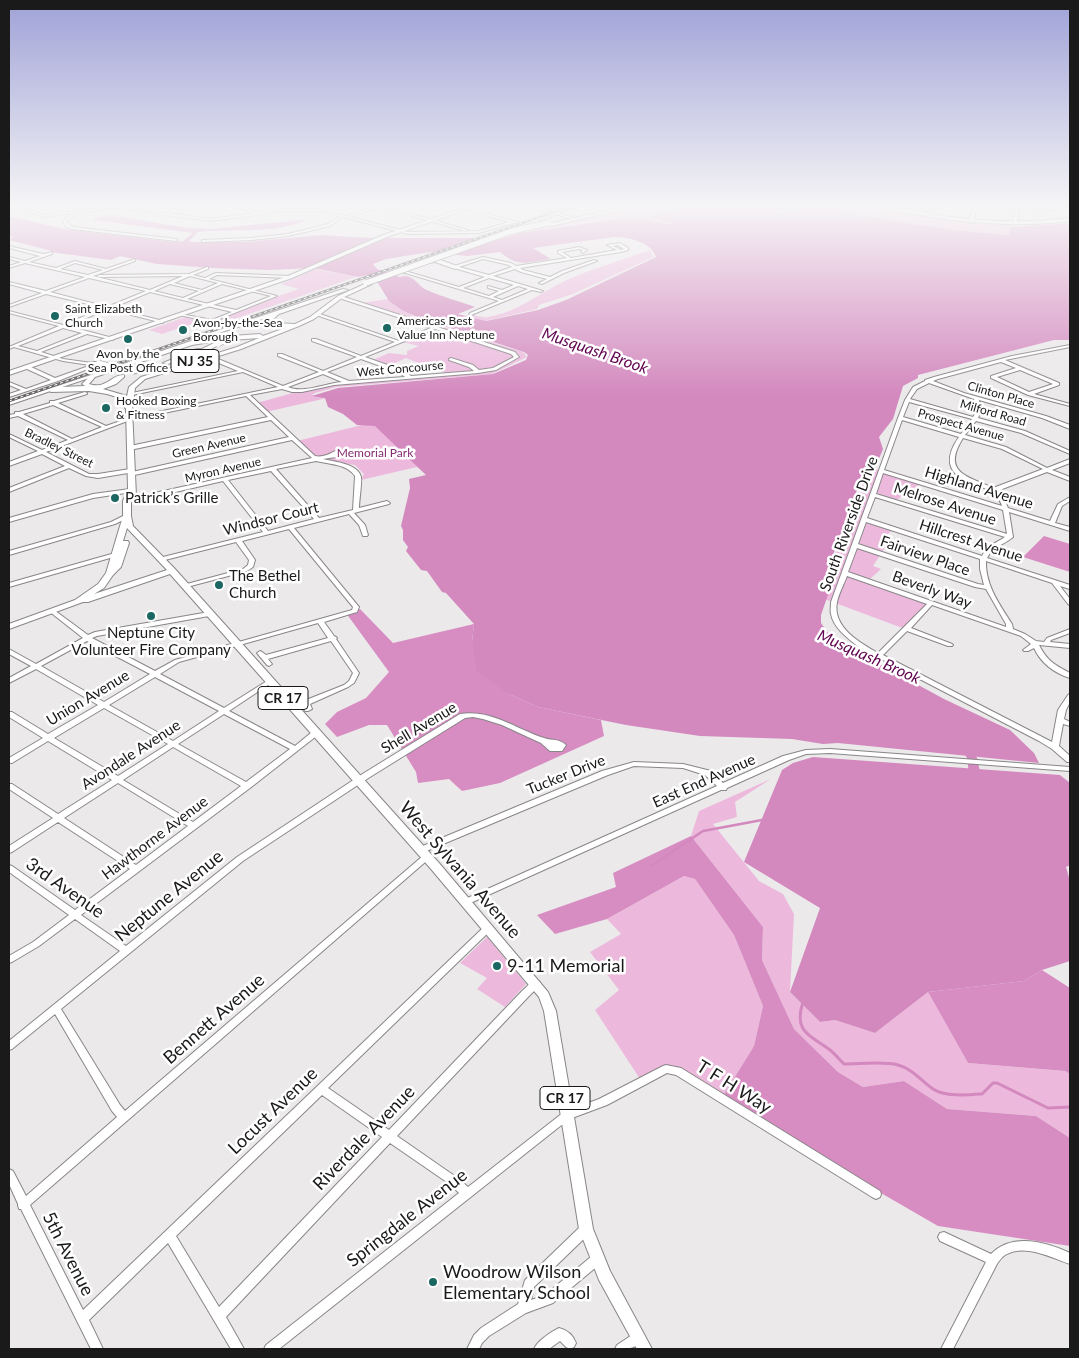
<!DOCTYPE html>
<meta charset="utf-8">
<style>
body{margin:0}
#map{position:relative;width:1079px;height:1358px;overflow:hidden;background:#ece9eb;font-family:Lato,sans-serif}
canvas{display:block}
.frame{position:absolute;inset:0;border:10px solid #1b1a1b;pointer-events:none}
</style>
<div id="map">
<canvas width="1079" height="1358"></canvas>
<div class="frame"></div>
</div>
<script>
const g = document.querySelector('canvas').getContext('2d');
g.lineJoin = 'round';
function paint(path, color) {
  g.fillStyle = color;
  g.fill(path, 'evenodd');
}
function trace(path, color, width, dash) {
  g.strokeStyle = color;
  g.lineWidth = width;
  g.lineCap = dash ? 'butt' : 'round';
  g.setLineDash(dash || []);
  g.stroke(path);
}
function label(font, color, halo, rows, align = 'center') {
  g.font = font + ' Lato,sans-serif';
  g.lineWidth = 5;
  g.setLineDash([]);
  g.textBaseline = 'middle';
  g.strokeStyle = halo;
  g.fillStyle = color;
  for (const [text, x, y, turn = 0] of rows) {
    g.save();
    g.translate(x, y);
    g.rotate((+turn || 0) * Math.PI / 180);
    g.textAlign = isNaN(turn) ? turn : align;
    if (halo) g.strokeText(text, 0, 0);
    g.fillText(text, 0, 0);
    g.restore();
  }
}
paint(new Path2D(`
 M642,206H686L648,217L685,220C663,228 642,217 619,219C591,220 562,226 533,231L530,228Z
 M847,206C901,206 955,223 1010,225L1009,235L952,230L840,212Z
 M650,250L653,257L573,294L539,305L537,309L485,321L465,316L469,314C475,315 482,318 488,317C520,312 544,289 574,277C598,267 625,259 650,250Z
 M316,269L356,277L220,324L207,321L198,322L162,334L149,330L188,316L208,320L299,289L281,284Z
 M388,299L418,319L523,352L527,357L492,374L336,387L315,393L312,395L327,398L266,412L256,403C280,397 303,389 327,385C366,379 407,377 447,374L406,358L388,366L373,360L389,353L407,355V351L419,346L398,341L434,327L362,303Z
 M362,425H378L421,463L426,474L417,467L361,480L364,474L355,465L318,460L297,441Z
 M869,467L922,483L895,501L872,494L864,518L894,528L883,539L889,541L873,566L881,569L869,580L931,602L905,629L819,597Z
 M771,779L735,802L737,817L713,824L759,881L783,894L794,914L790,992L820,1022L835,1020L875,1033L928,992L968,1063L1065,1071L1070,1074V1138L1036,1116L947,1109L904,1081L863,1087L838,1072L794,1029L762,960L763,927L691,836L699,811Z
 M684,876L695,879L734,935L763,1006L754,1046L723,1096L670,1065L640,1079L595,1010L619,990L590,952L621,934L607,919Z
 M487,937L526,984L505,1007L477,989L487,978L460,963Z`), '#ecb9dd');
paint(new Path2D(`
 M1044,536L1070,544V572L1023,557Z
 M360,609L393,643L474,624L472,642L509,694L538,707L601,720L604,736L500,783L462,791L449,779L418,783L416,772L387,725H369L337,737L325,724L337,712L366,698L389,672L346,613Z
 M691,836L763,927L762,960L794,1029L838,1072L863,1087L904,1081L947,1109L1036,1116L1070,1138V1246L938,1226L848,1174L723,1096L754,1046L763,1006L734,935L695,879L684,876L607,919L555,934L537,915L616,887L613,873Z
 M1042,970L1070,988V1074L1065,1071L968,1063L928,992L1024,981Z`), '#d78cc2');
paint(new Path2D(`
 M686,206H789L785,211H774C783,213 791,215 797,207L847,206L841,212L952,230L1009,235L1010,227L1070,223V340H1054L918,375V378L903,386L893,419L879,437L883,449L875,468H865L825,577L831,581V586L821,615V623L828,633L845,645L944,699L1010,730L1034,753L1039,763L838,743L823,744L792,739L700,736L626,725L538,707L509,694L477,671L472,642L474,624L446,593L442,592L427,571L421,570L406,551L408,547L403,540V530L401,526L410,488L409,479L426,475L375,426L357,425L343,414L328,407L325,398L312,396L338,388L493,374L526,360L528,355L524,352L422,319L402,310L389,301L378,283L367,275L358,277L314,268L268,270L213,268L157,264L120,256L111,260L50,252L52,251L9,240L13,237L9,236V216L65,229L174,242L183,241L193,233L94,220V218L111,215L188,228L212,229L308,219C278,235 231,228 198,232L189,241L191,242H244L322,235L371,238H474L494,241L519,233L616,219H644L668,224L684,220L672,223L647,217ZM614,237C628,237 651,242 656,257L566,300L538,310L486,321L458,314L475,307C459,301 442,297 427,290C417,286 413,272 400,277L377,269L373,264L386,259L430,252L467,256L500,252C518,268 528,262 551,259L533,248Z
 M813,757L1060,775L1070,783V865L1066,867L1070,881V961L1042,970L1024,981L928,992L875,1033L835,1020L820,1022L790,992L820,908L744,862L782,770L793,763Z`), '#d388be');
trace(new Path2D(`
 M651,866L703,831L762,820`), '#d388be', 2.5);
trace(new Path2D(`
 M803,1002C793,1032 810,1035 830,1050C835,1054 839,1059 844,1064C859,1064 884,1061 898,1065C913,1069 920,1080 933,1089C945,1097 968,1095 982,1094L993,1083H997L1048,1108L1070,1107`), '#d388be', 3);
paint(new Path2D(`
 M965,743L969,744L977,758L982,781L980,784H972L970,781L967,758L960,746Z`), '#d388be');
const minor = new Path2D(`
 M15,206H20L44,215L112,206L210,219L254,213L234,206H240L258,213L288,209H313L315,208L346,216L377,206H384L468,230L465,231L381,207L350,217L408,232L479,231L509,222L452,206H459L524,224L573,206H578L528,225L534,226L533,228L513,223L479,233L408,234L343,217L330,226L288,236L251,240L203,242H202V240L251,238L288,234L328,224L340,216L318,211H288L210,221L115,208L77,213L67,221L68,224L73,227L177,239L178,240L176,241L72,229L65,226L63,221L72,213L44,217Z
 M160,206C166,206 171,210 177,210C184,211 192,206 199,206L180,213H175V212Z
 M790,206H793L789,212H787Z
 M930,206H934L931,215L929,216L927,215Z
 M973,206H977L973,222L971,223L969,222Z
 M1015,206H1019L1017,224L1015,225L1013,224Z
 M1070,206V208L1039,212L1037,211Z
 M620,243L628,248V250L621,252L520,268L523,270L550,277L562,271L594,260L597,261L564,273L542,284L539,283L547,279L521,272L515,269L493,276L543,291L541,292L532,290L471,315L469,314L470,313L499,301L402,272L405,271L459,287L485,277L454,268V266L483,257L511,263L516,266L567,258L558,253V251L579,247L587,250L583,253L581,252L583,250L579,249L562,252L571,258L617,250L607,245ZM618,245L624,249L621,250L613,246ZM483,259L509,265L512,267L489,275L459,267ZM489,278L514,285L502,290L488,286V288L499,291L489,296L463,288ZM518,286L528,289L502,300L493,297Z
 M9,246L43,254L52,252V254L29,262L56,268L75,261L106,269L135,259V261L93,276L150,290L183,276L99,277L97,276L99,275L189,274L207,267H208V269L193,275L205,278L216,273L290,276L292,277L290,278L217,275L209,279L277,296L212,322L179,315L181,314L212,320L232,312L150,292L112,308L163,321V323L108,309L67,326L113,338V340L87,334L41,352L63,359L92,363V365H90L63,361L14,347L9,349V347L59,326L9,313V311L63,325L104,308L46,294L9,307V305L42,293L9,284V282L46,291L85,277L25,263L9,268V266L21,262L9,259V257L25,261L40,256L9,248ZM75,263L103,270L88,275L60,269ZM190,276L218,283L202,290L174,283ZM89,278L146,291L107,307L50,292ZM170,284L199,291L183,298L154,291ZM222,284L271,296L236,310L187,299ZM63,328L82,333L37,351L18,346Z
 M339,296H341L515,352L519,357L496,370L478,373L334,385L302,392H292L282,389L250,395L315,456C323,458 332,453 339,449L348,452V454C341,458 331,457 323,459C333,462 358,463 361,477C362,482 359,502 359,508L387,501L390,503L389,504L354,513L365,525L368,535L367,536H363L359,525L349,514L294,528L359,607L357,612L324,622L334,636L336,637L337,638L336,639L359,673L354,683L348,687L310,704L312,709L308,711H305L303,704L293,698L295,697H299L306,700L344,685L349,681L353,673L331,641L268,659L272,664L269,666L267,665L257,653L260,651L262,652L266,655L328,638L318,623L179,662L160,674L224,708L267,681H271L272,682L271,683L229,711L295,746L312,732H318L319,734L250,788L81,915L126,946L237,857L364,773L460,714C491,709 516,729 544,738C553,741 558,738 566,745L562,751H550L541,743L502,725L483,719L473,717L465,718L370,777L243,861L61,1009L120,1105L125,1111L424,855H430L431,857L30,1205L83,1310L485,926L488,925L491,926L492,928L491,930L328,1088L389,1130L523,990C528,986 532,979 539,981L541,984L529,996L397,1136L459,1179L468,1187L564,1112L599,1099L663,1066L666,1065L681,1068L880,1191L881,1194L880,1197L876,1199L872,1197L676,1075L667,1073L607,1105L572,1118L559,1127L279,1349H264L266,1345L459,1193L451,1185L390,1143L226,1317L244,1349H231L168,1243L89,1320L103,1349H91L21,1209H19L18,1205V1204L9,1184V1169L13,1171L26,1196L117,1117L112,1111L55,1014L12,1049L9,1050V1041L120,951L75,919L39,946L12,962L9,963V956L33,942L69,915L9,872V865L12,866L75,910L130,869L58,822L12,852L9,853V846L53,818L9,789V784H12L58,814L112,780L48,741L12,763H9V758L43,738L9,717V712H12L48,734L98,705L36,669L9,683V678L31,666L9,654V649L36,664L83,638L50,612L49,611L52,609L54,610L88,635L95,632L209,612L211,613L212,614L209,616L97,636L92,638L155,671L175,660L352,610L353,607L289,529L242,541L255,560L253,567L247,571L187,587H183L182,586L183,585L243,569L248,565L249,560L236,542L161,561L158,559L159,558L263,532L223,481L132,502L129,500L132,498L312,458L292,440L130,476L128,475V473L98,478L86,476L69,468L9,492V488L65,466L42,454L9,466V462L38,451L9,437V434L42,450L68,440L18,416L9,418V415L15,414V412H19L50,403V401H54L85,392L87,393V394L58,403L106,426L129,418L278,387L243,372L132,395L130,394L132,393L238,371L207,358V356H211L283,386L319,372L278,356V354H282L323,371L357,357L312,341V339H316L361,356L395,342L316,315L315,314L317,313L399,341L431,328L339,298ZM435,329L511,354L514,357L493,368L479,370L473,365L451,358L449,359V360L469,367L474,371L411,376L404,371L365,357ZM361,359L400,373L405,377L349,381L327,372ZM323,374L342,382C326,383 303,394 288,387ZM246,396L268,417L130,446L127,448L130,450L271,420L289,437L132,472V470L130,469L98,474H89L46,452L130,420ZM53,405L102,427L72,439L23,414ZM316,461C329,464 347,464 355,476L353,510L319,518L276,469ZM271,471L314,519L268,531L228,480ZM87,641L150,674L104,702L41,666ZM155,677L219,711L173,741L109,705ZM104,708L168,744L118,776L54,738ZM224,714L290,749L246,782L178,744ZM173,747L241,786L193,822L123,780ZM118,783L188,826L136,865L64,818ZM322,1095L382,1137L219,1307L176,1236Z
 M1070,345V347L1005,360L1059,383V385L1034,394L1070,404V406L1028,395L991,378V376L1016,368L1001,362L938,379L933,381L964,393L1046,416L1070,425V429L1042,418L979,400L981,411L978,418L1025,431L1070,451V454L1021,433L976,421L965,435L1006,447L1047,468L1070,459V463L1052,470L1070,477V481L1047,472L997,491L1003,496L1008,508L1050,521L1058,504L1070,497V501L1062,506L1055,523L1070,527V531L1009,512L1013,537C1004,545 993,546 987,558L1070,585V589L1060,586L1070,599V605L1068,604L1052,583L986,561C985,585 1000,605 1012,624L1013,629L1025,634L1036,641L1044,642L1047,638L1070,629V633L1051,640L1050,642L1070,644V648L1039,645C1047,661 1055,665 1070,673V678C1054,673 1041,663 1034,648L1028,651H1024L1023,650L1031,644L1021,636L932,605L911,628L952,644L953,645L952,646H948L907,631L883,655L1052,742L1058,710L1068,695L1070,694V702L1066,710L1064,719L1070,722V726L1063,724L1059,746L1070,756V762H1067L1052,749L1039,741L860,648C849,639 834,629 831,614C830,611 831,606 831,602L898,418L905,400L913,387L925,381V380L934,377L1012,356ZM1020,370L1053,384L1029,392L997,377ZM929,383L974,399L977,411L973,417L910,399L917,389ZM909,402L972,419L961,434L903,417ZM902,420L959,437C946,455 945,472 968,482C977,486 989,488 996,496C999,499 1001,502 1002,506L884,470ZM963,438L1002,449L1043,469L993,488C968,476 941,473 963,438ZM883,473L1003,510L1007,534L876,494ZM875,497L1005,537C996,543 987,546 982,556L867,518ZM866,522L980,559V569L984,585L978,584L858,544ZM857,548L975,587L986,589L1006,624V627L848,572ZM847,576L927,604L878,653C860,643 832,627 837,602C839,593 844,584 847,576Z
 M27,367H31L55,378L86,367L90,368L58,381L9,397V394L21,390L9,385V382L26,389L51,380L27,369Z
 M91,375L95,376L9,405V402Z
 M130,489L133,491L132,492L93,498L9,522V518L93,494Z
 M127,514L130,516L129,517L115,524L9,555V551L111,522Z
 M115,553L117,554L118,555L117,556L9,587V583Z
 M830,749L1070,767V771L830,753L806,754L789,760L727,788L726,790H721L466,905L463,904L462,902L463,900L717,786L705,775L683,768L634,766L608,775L424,852H418L417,850L418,848L602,771L634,762L683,764L711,771L723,783L783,756L806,750Z
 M586,1224L590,1225L591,1229L590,1233L534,1287L531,1300L545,1295L592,1256L596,1255L600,1256L602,1260L600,1264L553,1303L526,1313L489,1336L482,1343L479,1349H467L474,1335L481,1328L518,1304L525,1280L582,1225Z
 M944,1232L991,1254C1012,1232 1047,1242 1070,1253V1264C1051,1258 1026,1243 1005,1255C1002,1257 999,1261 997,1264L953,1349H941L986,1262L940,1241L938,1237L940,1233Z
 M559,1328C567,1330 573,1335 576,1343L574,1347L570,1349L566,1347L560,1341L549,1349H534C537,1341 551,1332 559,1328Z
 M638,1331L642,1333L644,1337C639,1349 627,1349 615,1349L617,1345Z`);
const major = new Path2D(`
 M470,206H477L387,237L292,278L9,375V371L288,276L383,235Z
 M525,206H534L578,219L576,220Z
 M129,406L132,408L136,496L131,498V516L133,526L175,569L439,863L548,992L556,1011L593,1229L610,1271L652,1349H637L599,1280L579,1229L544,1011L539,997L431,869L170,574L88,602H83L9,629V624L75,600L98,584L106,573L123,516V501L128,489L126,408ZM127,528L167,570L94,594L104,588L113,575L121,567L129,543L128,541H123Z`);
const highway = new Path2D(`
 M627,206H638L551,226L548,224Z
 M873,206C899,206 924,213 950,217C990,222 1029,223 1070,218V221C1018,228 966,223 914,214C901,212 885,211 873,206Z
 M435,258L457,266L458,267L455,269L435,262L424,263L421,261Z
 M367,283L372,284L342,298L314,319L299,326L241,349L145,379L135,388L132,410L125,408L127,400L107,394L89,391L51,392L48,390L60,387L85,386L82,384L91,375L191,341L217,337L260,334L263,336L285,328L268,326L266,320L269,317L206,337L201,336L343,289L348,290L279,314L272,320L273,323L295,324L310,317L338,296ZM259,338L237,347L141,377L129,387L127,396L103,389L116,384L124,377V375C112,374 106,390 89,384L95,377L192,345L217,341Z
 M218,341L221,343L220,344L195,358H191V355L168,364L163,363L197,349H202Z
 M99,362L101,363V365L90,366L87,364L90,362Z
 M152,366L155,368L154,369C144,372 130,376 121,371C127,368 143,368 152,366Z`);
trace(minor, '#898688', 2);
trace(major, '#898688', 2);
trace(highway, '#898688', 2);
paint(minor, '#fff');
paint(major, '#fff');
paint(highway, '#fff');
const rail = new Path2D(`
 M9,401L571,206`);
trace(rail, '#615f61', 2.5);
trace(rail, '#fff', 1, [3]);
const highwayBridgeFar1 = new Path2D(`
 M366,283L512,231L548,223
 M228,337L231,336`);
const highwayBridge = new Path2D(`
 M218,343L231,336
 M99,364L124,371`);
trace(highwayBridgeFar1, '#898688', 7, []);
trace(highwayBridge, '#898688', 8, []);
trace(highwayBridgeFar1, '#fff', 5.5);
trace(highwayBridge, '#fff', 7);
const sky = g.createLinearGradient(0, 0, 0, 397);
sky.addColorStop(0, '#9fa2d7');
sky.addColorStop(0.52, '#f6f5f6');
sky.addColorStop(1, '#f6f5f600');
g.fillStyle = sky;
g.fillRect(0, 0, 1079, 397);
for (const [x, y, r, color] of [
 [55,316,5,"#1b6761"],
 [387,328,5,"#1b6761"],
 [183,330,5,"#1b6761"],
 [128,339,5,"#1b6761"],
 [106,408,5,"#1b6761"],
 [115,498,5,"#1b6761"],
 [219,585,5,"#1b6761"],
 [151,616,5,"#1b6761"],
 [497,966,5,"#1b6761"],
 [433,1282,5,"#1b6761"]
]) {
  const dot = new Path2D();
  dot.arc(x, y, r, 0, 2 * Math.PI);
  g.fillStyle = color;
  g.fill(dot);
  trace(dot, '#fff', 2);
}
label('12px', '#1b1a1b', '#fff', [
 ["Saint Elizabeth",65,309],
 ["Church",65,323],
 ["Americas Best",397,321],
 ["Value Inn Neptune",397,335],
 ["Avon-by-the-Sea",193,323],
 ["Borough",193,337],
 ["Avon by the",128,354,"center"],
 ["Sea Post Office",128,368,"center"],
 ["Hooked Boxing",116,401],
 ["& Fitness",116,415]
], 'left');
label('12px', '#1b1a1b', '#fff', [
 ["West Concourse",400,369,-5],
 ["Clinton Place",1001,395,16],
 ["Milford Road",993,413,16],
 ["Prospect Avenue",961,425,16],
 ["Green Avenue",209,446,-13],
 ["Bradley Street",59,448,26],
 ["Myron Avenue",223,470,-13]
]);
label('12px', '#842d71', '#fff', [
 ["Memorial Park",375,453]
]);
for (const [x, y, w] of [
 [195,361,48],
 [283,698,50],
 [565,1098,50]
]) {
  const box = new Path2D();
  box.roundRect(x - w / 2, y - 11.5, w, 23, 4);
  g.fillStyle = '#fff';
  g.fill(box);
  trace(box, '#1b1a1b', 1);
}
label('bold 14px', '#1b1a1b', null, [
 ["NJ 35",195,361],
 ["CR 17",283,698],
 ["CR 17",565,1098]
]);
label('15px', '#1b1a1b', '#fff', [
 ["Highland Avenue",979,488,17],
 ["Melrose Avenue",945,504,18],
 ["Windsor Court",271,519,-14],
 ["South Riverside Drive",849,524,-70],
 ["Hillcrest Avenue",971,541,18],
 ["Fairview Place",925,556,19],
 ["Beverly Way",932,590,20],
 ["Union Avenue",88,698,-31],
 ["Shell Avenue",419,728,-31],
 ["Avondale Avenue",131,755,-33],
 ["Tucker Drive",566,775,-22],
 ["East End Avenue",704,781,-24],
 ["Hawthorne Avenue",155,838,-37]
]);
label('15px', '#1b1a1b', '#fff', [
 ["Patrick’s Grille",125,498],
 ["The Bethel",229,576],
 ["Church",229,593],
 ["Neptune City",151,633,"center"],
 ["Volunteer Fire Company",151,650,"center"]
], 'left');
label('italic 16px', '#610450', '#fff', [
 ["Musquash Brook",595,351,19],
 ["Musquash Brook",869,657,24]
]);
label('18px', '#1b1a1b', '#fff', [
 ["West Sylvania Avenue",460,870,49],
 ["3rd Avenue",65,888,35],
 ["Neptune Avenue",169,896,-39],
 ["Bennett Avenue",214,1019,-41],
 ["T F H Way",734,1087,32],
 ["Locust Avenue",273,1111,-44],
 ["Riverdale Avenue",364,1138,-46],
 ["Springdale Avenue",407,1218,-38],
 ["5th Avenue",68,1254,63]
]);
label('18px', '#1b1a1b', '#fff', [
 ["9-11 Memorial",507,966],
 ["Woodrow Wilson",443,1272],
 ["Elementary School",443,1293]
], 'left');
</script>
